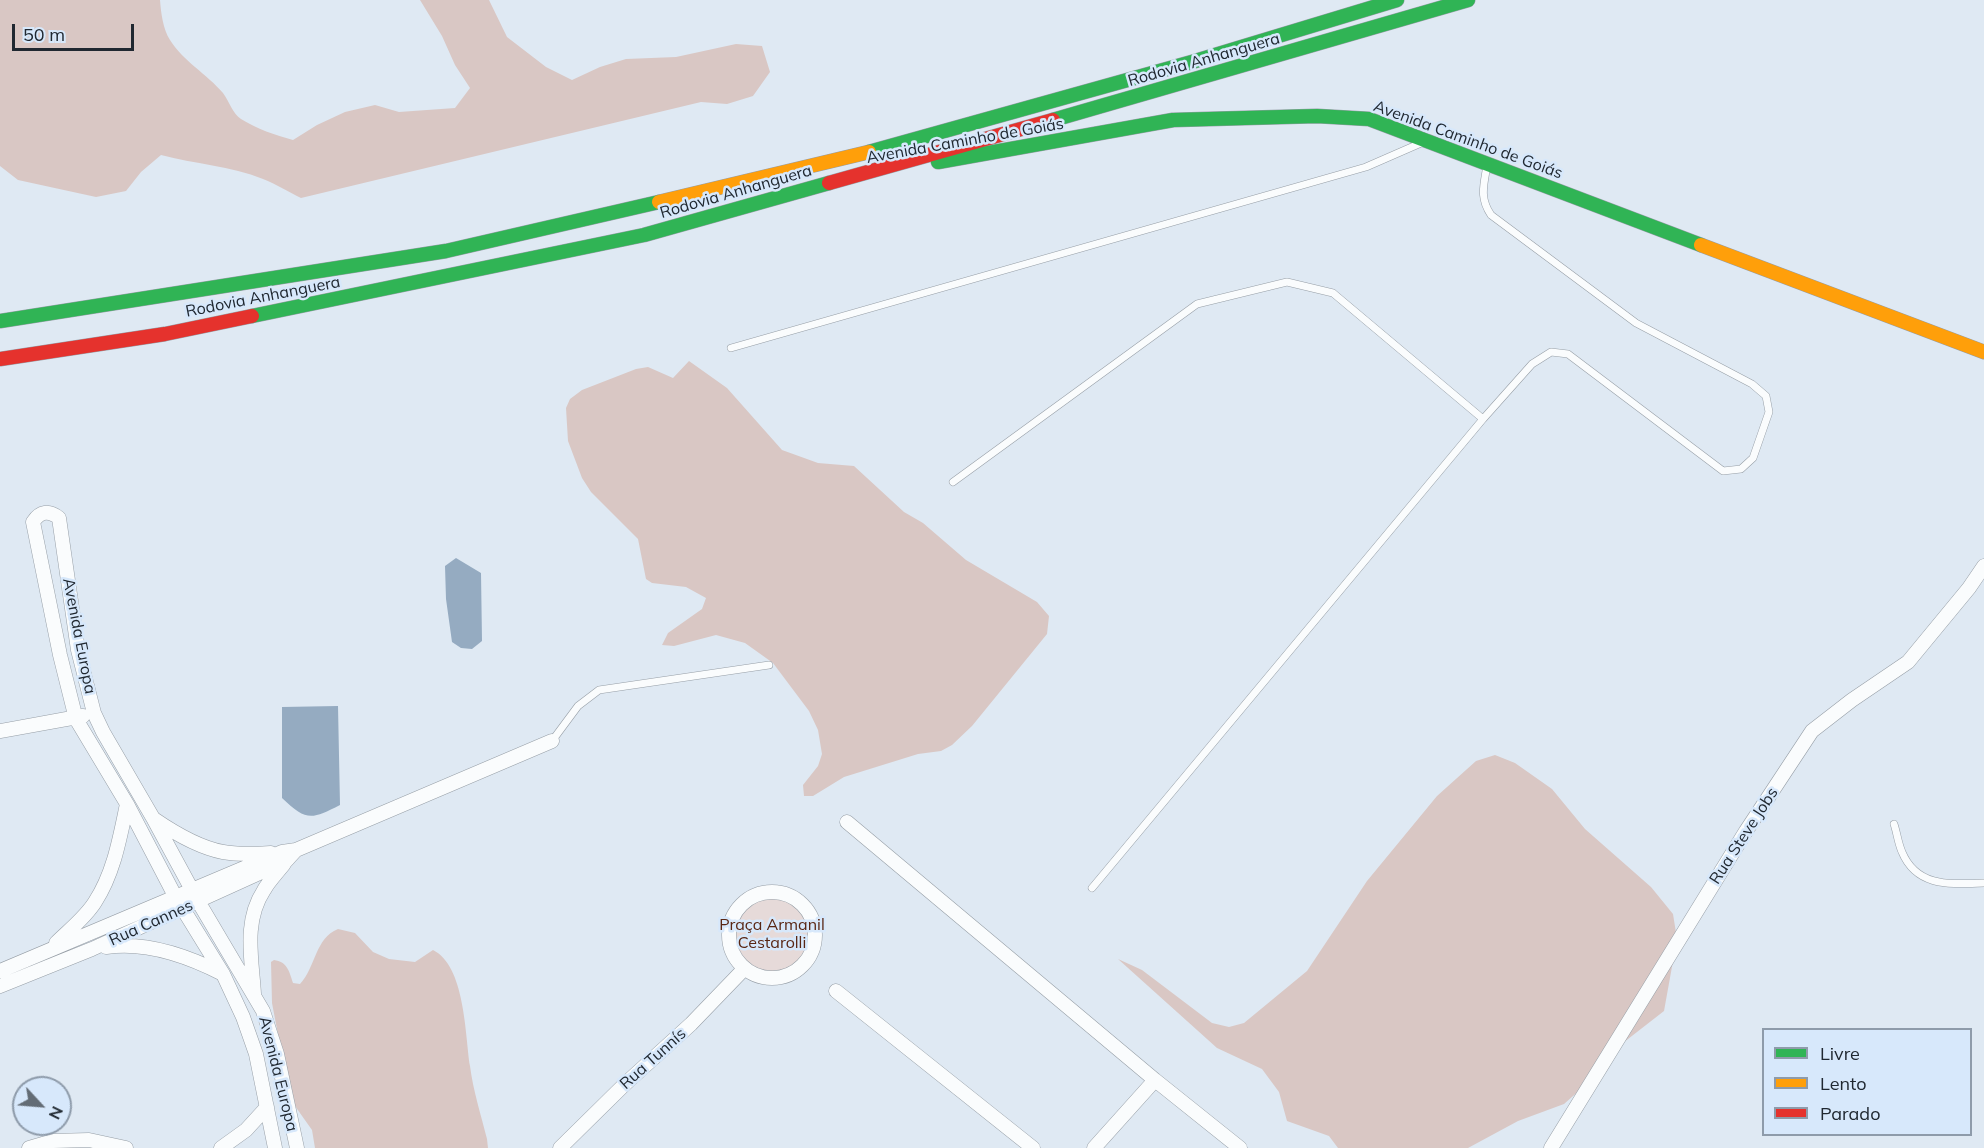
<!DOCTYPE html>
<meta charset="utf-8">
<style>
body{margin:0}
#map{position:relative;width:1984px;height:1148px;overflow:hidden;background:#dfe9f3;font-family:Mulish,sans-serif}
canvas{display:block}
.legend{position:absolute;left:1762px;top:1028px;width:210px;height:108px;box-sizing:border-box;background:#d7e8fb;border:2px solid #8e9baa;margin:0;padding:8px 10px;list-style:none;font-size:18px;color:#202831}
.legend li{display:flex;align-items:center;gap:12px;height:30px}
.legend b{width:30px;border:2px solid #8e9baa}
.north{position:absolute;left:12px;top:1076px;width:60px;height:60px;box-sizing:border-box;background:#d7e8fb;border:2px solid #8e9baa;border-radius:50%;rotate:116deg;font-size:16px;font-weight:700;line-height:24px;text-align:center;color:#202831}
.north::after{content:'';display:block;margin:auto;width:21px;height:27px;background:#636c75;clip-path:polygon(50% 0,100% 100%,50% 72%,0 100%)}
.scale{position:absolute;left:12px;top:24px;width:122px;height:27px;box-sizing:border-box;border:3px solid #202831;border-top:0;padding-left:8px;font-size:18px;line-height:21px;white-space:nowrap;color:#202831;-webkit-text-stroke:4px #d7e8fb;paint-order:stroke}
</style>
<div id="map">
<canvas width="1984" height="1148"></canvas>
<ul class="legend">
<li><b style="height:8px;background:#30b455"></b>Livre</li>
<li><b style="height:8px;background:#ff9f0a"></b>Lento</li>
<li><b style="height:8px;background:#e5322d"></b>Parado</li>
</ul>
<div class="north">N</div>
<div class="scale">50 m</div>
</div>
<script>
const g = document.querySelector('canvas').getContext('2d');
g.lineJoin = 'round';
function paint(path, color) {
  g.fillStyle = color;
  g.fill(path, 'evenodd');
}
function trace(path, color, width, dash) {
  g.strokeStyle = color;
  g.lineWidth = width;
  g.lineCap = dash ? 'butt' : 'round';
  g.setLineDash(dash || []);
  g.stroke(path);
}
function label(font, color, halo, rows, align = 'center') {
  g.font = font + ' Mulish,sans-serif';
  g.lineWidth = 5;
  g.setLineDash([]);
  g.textBaseline = 'middle';
  g.strokeStyle = halo;
  g.fillStyle = color;
  for (const [text, x, y, turn = 0] of rows) {
    g.save();
    g.translate(x, y);
    g.rotate((+turn || 0) * Math.PI / 180);
    g.textAlign = isNaN(turn) ? turn : align;
    if (halo) g.strokeText(text, 0, 0);
    g.fillText(text, 0, 0);
    g.restore();
  }
}
paint(new Path2D(`
 M733 935a39 39 0 1 1 78 0a39 39 0 1 1-78 0Z`), '#e6dad9');
paint(new Path2D(`
 M0,0H160C161,13 163,29 170,40C183,61 207,74 223,93C229,101 233,114 241,119C257,129 275,135 293,140L317,125L345,112L375,105L399,112L455,108L470,88L455,65L442,36L420,0H489L507,37L546,67L572,80L600,67L626,59L676,57L736,44L762,46L770,72L753,96L727,104L701,102L301,198C289,192 276,184 263,179C231,166 194,164 161,155L141,172L126,191L96,197L18,180L0,166Z
 M689,361L727,388L782,450L818,463L854,466L904,512L923,523L966,560L1037,602L1049,616L1047,634L972,726L952,745L941,751L918,754L844,777L813,796H804L803,785L818,766L822,754L818,730L809,711L773,663L745,643L716,635L674,646L662,645L668,633L702,609L706,598L686,587L652,583L646,579L638,539L591,492L582,478L568,441L566,408L570,399L582,390L636,369L648,367L673,378Z
 M1495,755L1515,763L1552,789L1585,829L1651,887L1673,914L1677,939L1664,1011L1610,1053L1581,1089L1564,1104L1518,1121L1468,1148H1338L1329,1136L1287,1121L1279,1092L1262,1069L1217,1048L1118,959L1142,970L1212,1023L1229,1027L1244,1023L1307,971L1367,881L1437,796L1476,761Z
 M338,929L355,933L373,952L389,959L415,962L433,950C465,966 465,1033 470,1066C473,1090 481,1115 487,1139L488,1148H315L312,1130L295,1106L286,1077L272,1003L271,962L274,960C287,962 289,970 293,983L300,984C316,967 315,938 338,929Z`), '#d9c7c4');
paint(new Path2D(`
 M456,558L481,573L482,641L472,649L461,648L452,642L446,599L445,566Z
 M338,706L340,805C311,820 306,821 282,798V707Z`), '#95abc1');
const lane = new Path2D(`
 M731,348L1366,167L1421,143
 M1483,419L1532,364L1551,352L1568,354L1723,471L1741,469L1753,458L1769,412L1766,396L1752,384L1636,323L1491,215C1479,197 1484,185 1487,165
 M953,482L1197,304L1287,282L1333,293L1483,419L1092,888
 M552,741L578,706L599,690L769,665
 M1894,824C1897,833 1898,843 1902,852C1917,888 1951,884 1984,883`);
const street = new Path2D(`
 M0,731L83,716
 M154,819C173,832 201,848 223,852C238,855 256,854 271,853
 M847,822L1155,1080L1240,1148
 M729 935a43 43 0 1 1 86 0a43 43 0 1 1-86 0Z
 M56,943C69,930 85,918 95,902C114,873 120,837 127,804
 M106,947C146,941 188,956 223,974
 M0,971L282,852L296,850L552,741
 M0,986L92,949L286,861L296,850
 M836,991L1033,1148
 M254,994C252,959 243,922 264,890C269,881 277,873 284,864
 M29,1148L53,1141L89,1140L126,1148
 M221,1148L246,1130L267,1107
 M275,1148L256,1054L243,1017L223,974L175,896L127,804L76,719L60,655L33,522C40,511 49,510 59,518L78,650L94,713L103,732L153,818L198,901L263,1011L277,1054L297,1148
 M560,1148L625,1084L691,1024L744,969
 M1094,1148L1155,1080
 M1551,1148L1746,831L1812,731L1852,700L1908,662L1969,588L1984,566`);
const fast = new Path2D(`
 M1053,120L1468,0
 M869,152L1192,62L1397,0
 M938,162L1173,120L1317,116L1369,119L1701,245
 M252,316L644,235L829,183
 M0,321L446,251L659,202`);
const slow = new Path2D(`
 M659,202L869,152
 M1701,245L1984,352`);
const jam = new Path2D(`
 M829,183L1053,120
 M0,359L165,334L252,316`);
trace(lane, '#969ea6', 8);
trace(street, '#969ea6', 15);
trace(fast, '#969ea6', 15);
trace(slow, '#969ea6', 15);
trace(jam, '#969ea6', 15);
trace(lane, '#fafcfd', 7);
trace(street, '#fafcfd', 14);
trace(fast, '#30b455', 14);
trace(slow, '#ff9f0a', 14);
trace(jam, '#e5322d', 14);
label('16px', '#202831', '#d7e8fb', [
 ["Rodovia Anhanguera",1204,60,-16],
 ["Avenida Caminho de Goiás",1468,140,20],
 ["Avenida Caminho de Goiás",965,141,-10],
 ["Rodovia Anhanguera",736,192,-16],
 ["Rodovia Anhanguera",263,297,-11],
 ["Avenida Europa",79,636,79],
 ["Rua Steve Jobs",1744,836,-57],
 ["Rua Cannes",151,923,-24],
 ["Rua Tunnís",653,1059,-42],
 ["Avenida Europa",278,1074,76]
]);
label('16px', '#592613', '#d7e8fb', [
 ["Praça Armanil",772,925],
 ["Cestarolli",772,943]
]);
</script>
